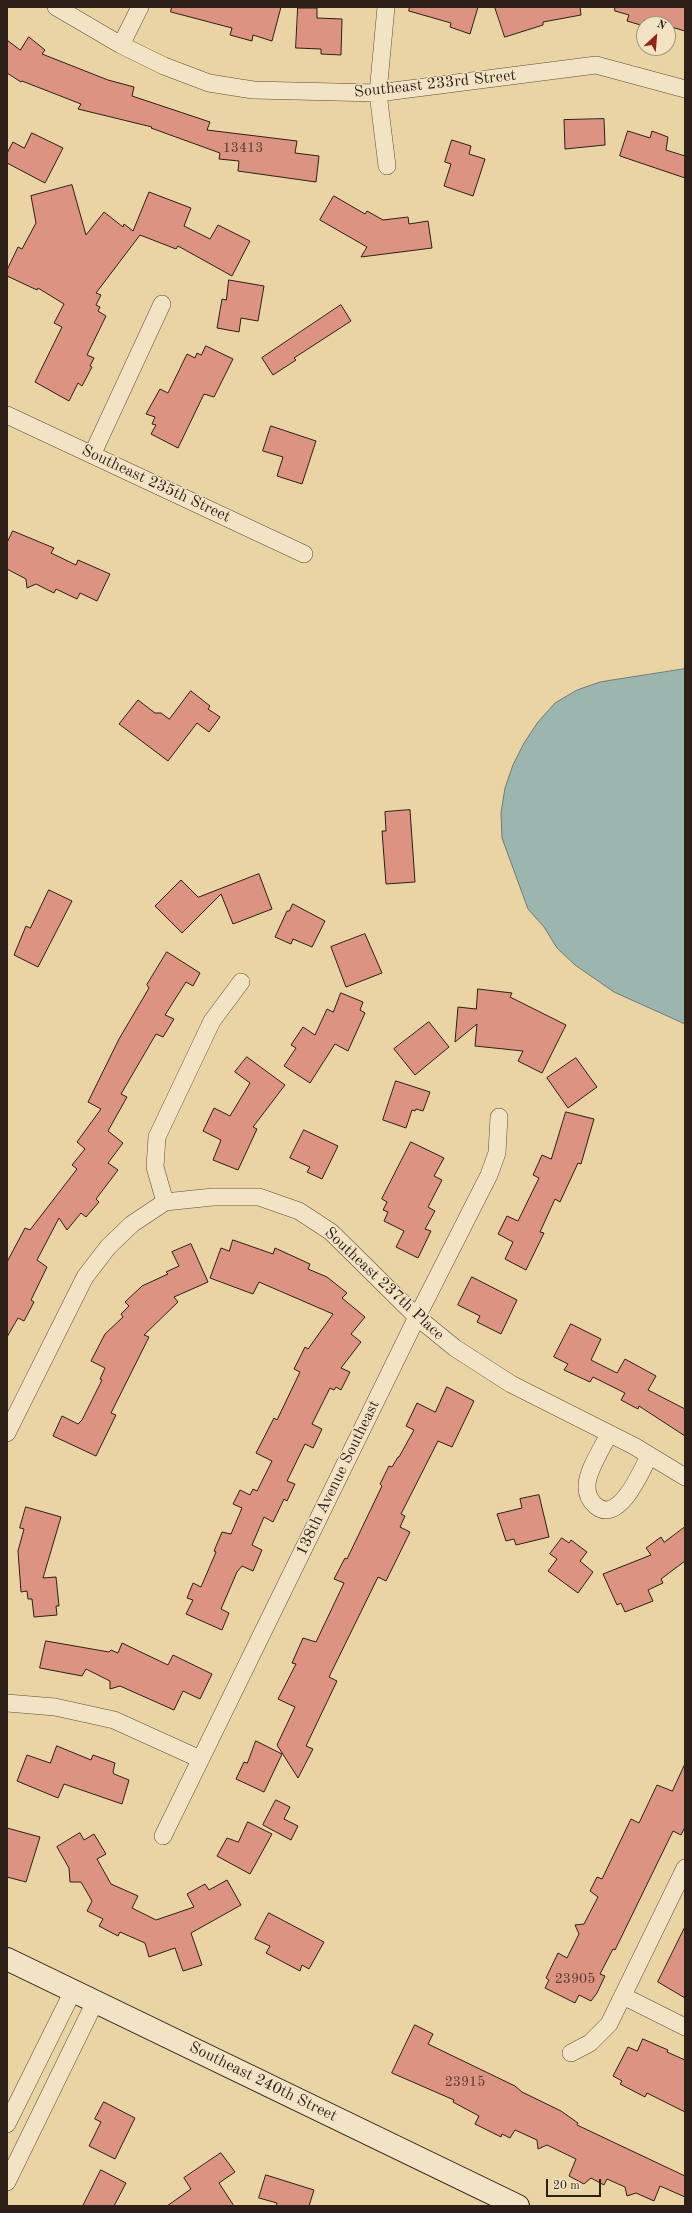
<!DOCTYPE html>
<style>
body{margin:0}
#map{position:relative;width:692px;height:2213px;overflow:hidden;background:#ebd4a4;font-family:"Old Standard TT",serif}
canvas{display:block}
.frame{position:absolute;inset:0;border:8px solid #2b1f18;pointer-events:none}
.north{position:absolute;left:636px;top:16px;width:40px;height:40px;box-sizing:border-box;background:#f2e3c4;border:1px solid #a2957f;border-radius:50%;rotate:26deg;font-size:11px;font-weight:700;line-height:16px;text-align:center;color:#2b1f18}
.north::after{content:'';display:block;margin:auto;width:14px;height:18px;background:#8f2418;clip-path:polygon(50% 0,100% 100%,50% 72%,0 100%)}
.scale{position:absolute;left:546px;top:2179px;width:55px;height:18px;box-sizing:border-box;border:2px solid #2b1f18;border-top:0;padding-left:5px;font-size:12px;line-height:14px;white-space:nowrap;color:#2b1f18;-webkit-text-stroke:3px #f2e3c4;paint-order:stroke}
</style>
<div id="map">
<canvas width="692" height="2213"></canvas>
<div class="frame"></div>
<div class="north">N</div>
<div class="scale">20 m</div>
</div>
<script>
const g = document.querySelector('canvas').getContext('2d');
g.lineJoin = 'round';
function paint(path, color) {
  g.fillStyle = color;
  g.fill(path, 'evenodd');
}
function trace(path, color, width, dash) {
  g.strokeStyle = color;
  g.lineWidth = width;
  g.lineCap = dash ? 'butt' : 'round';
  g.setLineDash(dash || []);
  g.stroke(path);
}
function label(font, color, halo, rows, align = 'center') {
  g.font = font + ' "Old Standard TT",serif';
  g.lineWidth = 3;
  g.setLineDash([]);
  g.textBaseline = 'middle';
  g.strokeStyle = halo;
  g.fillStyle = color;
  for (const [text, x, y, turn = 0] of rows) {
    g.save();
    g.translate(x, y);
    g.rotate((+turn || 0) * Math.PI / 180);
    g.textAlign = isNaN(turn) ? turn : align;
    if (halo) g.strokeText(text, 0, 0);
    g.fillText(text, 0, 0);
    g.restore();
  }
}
const water = new Path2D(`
 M685,669V1024L614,992L575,965L557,948L544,927L528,909L502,838L501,813L505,788L513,765L524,743L538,722L555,703L577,690L600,682Z`);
paint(water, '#9bb6af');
trace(water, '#6e7a73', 1);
const building = new Path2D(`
 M172,7H281L272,41L253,35L252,41L230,35L232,28L171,12Z
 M410,7H478L470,34L450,27L451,23L409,11Z
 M495,7H580L581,15L543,22V25L505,37Z
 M615,7H685V31L668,26V24L644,20V26L627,21L629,15L615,11Z
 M298,8H317V18L342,19L341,55L321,54V49L296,48Z
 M29,37L45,50L42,54L108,80L134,87L132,96L210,122L207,130L297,141L295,153L319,156L316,182L238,171L239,161L219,159L220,153L151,128L152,127L78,109L81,104L22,81L21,82L7,73V40L20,50Z
 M604,119L605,145L565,149L564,120Z
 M628,131L650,138L652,131L668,137L666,150L685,156V178L620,156Z
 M32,133L63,148L45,183L7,163V153L13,142L24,148Z
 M452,140L471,146L469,154L485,159L473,196L444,186L451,164L445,162Z
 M72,185L86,235L104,212L123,227L124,224L133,231L149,192L191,208L184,226L210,239L218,225L250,241L232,276L178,246L176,249L140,235L96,293L101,295L96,305L100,307L98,311L106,316L87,355L94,358L90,366L92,367L82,386L78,383L69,401L35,382L62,327L54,323L64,304L38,288L37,290L7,276V270L18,247L22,249L36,223L31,196Z
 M334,196L365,214L367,211L383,220L408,217L409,224L428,221L432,248L361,257L367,247L320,220Z
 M229,280L264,286L258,321L241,318L239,332L217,328L222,299L226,300Z
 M341,305L351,321L294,358L296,360L273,375L262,358Z
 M206,346L233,359L214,397L204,394L178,448L151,434L156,425L152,424L155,417L146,414L160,389L168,393L187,354L195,358L197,353L201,355Z
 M271,426L316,441L302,484L277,476L283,457L263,451Z
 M13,531L54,548L51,553L76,565L78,560L110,574L97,601L80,593L77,599L56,589L54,593L36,584L27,588L26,579L7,569V543Z
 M191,691L210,706L208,709L220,717L209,732L197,723L168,761L119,724L138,700L155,713H161L169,719Z
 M410,810L415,882L386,884L382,831H386L385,812Z
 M259,874L272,909L233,924L221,894L182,933L155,906L181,880L198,897Z
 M49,890L72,901L38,967L14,955L26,926L30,928Z
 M293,904L325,921L312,947L293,939L291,944L275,937L287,911H289Z
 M365,934L382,973L346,987L331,947Z
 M167,952L200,973L193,986L186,982L165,1015L174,1019L163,1037L156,1034L121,1094L127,1097L108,1131L123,1143L108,1163L118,1170L96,1199L99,1202L86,1217L81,1213L67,1230L59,1218L37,1260L47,1267L31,1300L34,1302L24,1321L18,1318L7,1337V1262L25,1228L30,1230L77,1169L72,1165L85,1149L77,1142L101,1109L88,1102L119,1039L149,988L147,985Z
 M478,989L512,993L510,997L566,1025L542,1073L518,1061L523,1051L475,1046L477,1024L455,1042L458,1007L476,1009Z
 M341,993L363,1002L360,1010L365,1013L348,1051L335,1044L310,1083L284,1066L296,1048L291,1045L303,1027L315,1035L327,1009L333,1012Z
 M429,1022L449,1047L415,1075L394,1049Z
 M247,1057L285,1085L253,1127L257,1129L238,1170L213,1160L221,1140L203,1131L214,1108L230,1116L250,1083L235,1072Z
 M576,1058L597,1087L568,1108L547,1078Z
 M396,1081L430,1092L423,1111L416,1109L415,1111L412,1110L406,1128L383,1120Z
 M566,1112L594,1119L581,1164L578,1163L560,1202L555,1199L540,1232L544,1233L526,1270L505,1259L513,1242L498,1234L507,1216L518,1221L539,1178L533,1175L542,1155L551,1159Z
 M304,1130L338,1146L322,1179L307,1172L310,1167L290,1158Z
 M411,1142L444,1158L434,1176L442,1180L428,1207L435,1211L425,1229L431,1231L418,1258L396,1247L404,1231L384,1221L388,1212L383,1210L387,1202L382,1199Z
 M233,1240L273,1254L275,1248L310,1264L308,1269L327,1277L347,1293L342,1298L365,1317L351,1334L361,1342L341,1368L350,1372L341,1390L336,1387L334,1390L330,1388L312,1424L322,1429L313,1448L305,1444L287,1481L295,1484L287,1501L284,1499L273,1522L264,1517L252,1545L262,1550L253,1571L242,1566L237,1572L221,1609L229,1613L222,1630L186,1614L193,1600L187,1598L193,1583L201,1587L216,1552L214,1551L222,1532L231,1534L242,1508L233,1504L240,1490L250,1495L253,1489L257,1491L272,1461L256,1453L274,1418L277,1420L300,1372L294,1369L305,1347L308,1349L333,1314L259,1282L253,1294L210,1278L221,1248L229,1251Z
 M191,1244L208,1282L174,1297L178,1302L144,1335L149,1337L111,1413L116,1415L96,1456L53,1436L62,1416L78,1424L82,1420L102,1380L100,1379L105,1368L91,1361L105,1334L123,1317L121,1314L129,1306L125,1302L142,1286L168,1274L166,1272L179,1266L172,1252Z
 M472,1277L517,1300L501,1334L477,1322L480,1316L458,1305Z
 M571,1324L601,1339L591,1360L617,1373L625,1359L656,1376L648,1390L685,1409V1436L639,1406L638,1409L621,1400L625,1393L593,1377L590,1382L564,1370L568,1364L554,1357Z
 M447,1387L474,1401L452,1447L438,1441L401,1514L405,1516L400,1527L410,1532L386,1581L378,1577L329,1677L337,1681L306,1746L313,1749L298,1778L277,1745L295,1707L278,1699L296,1664L292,1663L303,1638L316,1642L344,1583L334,1579L345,1558L347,1559L382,1486L380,1484L389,1466L392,1467L398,1457H399L414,1430L406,1426L417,1403L435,1412Z
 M539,1495L549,1537L516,1545L514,1539L506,1541L497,1514L522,1508L520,1499Z
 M26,1507L61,1517L43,1578L56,1577L59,1606H56L57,1615L34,1617L32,1599H28L27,1591L21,1592L18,1551L24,1529L20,1528Z
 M685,1527V1561L661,1579L663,1583L648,1590L653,1601L625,1612L621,1603L617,1605L603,1574L651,1555L646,1548L661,1537L664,1542Z
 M562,1538L569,1543L571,1540L587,1552L580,1561L593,1572L578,1593L548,1571L557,1559L550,1554Z
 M46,1641L109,1652L111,1650L118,1653L122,1643L168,1665L173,1655L212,1674L200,1699L183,1691L174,1710L120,1686L110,1689V1681L86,1669L82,1676L40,1668Z
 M256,1741L282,1754L264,1792L236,1779L244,1762L247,1763Z
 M57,1746L91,1760L93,1755L115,1763L113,1772L114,1774L129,1780L122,1804L64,1784L58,1798L17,1781L27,1755L50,1763Z
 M685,1764V1827L681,1835L673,1831L615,1950L613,1949L600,1974L605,1976L597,1993L591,2001L579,1995L575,2003L545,1988L549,1980L546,1978L558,1953L567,1958L579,1934L575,1925L584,1924L598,1897L590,1891L597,1877L602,1879L631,1819L639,1823L657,1785L672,1791Z
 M276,1800L290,1807L284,1819L298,1826L291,1840L263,1825Z
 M248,1822L272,1834L250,1874L217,1856L227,1838L238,1842Z
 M7,1828L40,1837L26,1882L7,1877Z
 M80,1833L84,1840L94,1834L106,1854L97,1859L111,1884L138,1896L132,1908L156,1920L194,1907L187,1894L205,1884L209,1890L227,1880L241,1905L191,1933L202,1965L183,1971L175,1948L149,1957L145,1943L120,1932L118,1936L99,1926L103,1919L87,1911L92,1901L81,1882H70L69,1868L57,1847Z
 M269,1913L324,1942L309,1969L302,1965L300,1971L266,1953L270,1946L255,1939Z
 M685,1927V1998L658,1982Z
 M415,2025L433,2034L428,2044L515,2086L522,2092L561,2111L578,2123L577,2125L685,2176V2197L660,2186L654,2201L636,2193L627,2196L625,2187L607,2179L604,2185L591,2178L584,2184L569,2176L576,2159L547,2145L538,2149L537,2140L515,2130L510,2138L502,2134L501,2137L475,2124L479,2116L453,2102L454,2100L392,2073Z
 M643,2039L668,2050L667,2052L685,2060V2112L647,2093L645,2097L620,2084L622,2081L613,2076L628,2047L637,2051Z
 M104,2102L135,2118L115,2159L89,2146L101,2122L95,2119Z
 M221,2153L235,2172L219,2183L234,2206H167L191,2189L184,2178Z
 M101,2170L126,2183L114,2206H83Z
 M266,2175L314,2190L309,2206H276L277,2203L259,2198Z`);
paint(building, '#dd9382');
trace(building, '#2b1f18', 1);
const minor = new Path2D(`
 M56,7L121,45L164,66L209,83L253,90L378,93L596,65L685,89
 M386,7L378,93L387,166
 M121,45L140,7
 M7,415L304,554
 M92,455L162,304
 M165,1202L155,1167L157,1137L212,1021L241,982
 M7,1433L85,1277L108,1247L132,1224L165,1202L213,1197H259L299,1211L331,1232L417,1317L455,1348L511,1384L634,1446L685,1477
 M609,1434C603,1447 586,1472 587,1487C587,1495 590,1501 596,1506C619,1525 642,1470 649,1456
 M7,1703L55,1707L114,1720L200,1759
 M163,1836L417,1317L489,1175L497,1153L499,1117
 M623,1996L685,2027
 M571,2053L590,2043L609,2024L685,1868
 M7,2124L73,1991
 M7,2182L95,2002`);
const secondary = new Path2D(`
 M7,1959L518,2206`);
trace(minor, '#5b4c3b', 18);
trace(secondary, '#2b1f18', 24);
trace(minor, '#f2e3c4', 17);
trace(secondary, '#f2e3c4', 22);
label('14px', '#583c32', null, [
 ["13413",243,148],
 ["23905",575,1979],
 ["23915",465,2082]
]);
label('16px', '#2b1f18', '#f2e3c4', [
 ["Southeast 233rd Street",435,84,-6],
 ["Southeast 235th Street",156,484,25],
 ["Southeast 237th Place",384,1284,43],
 ["138th Avenue Southeast",338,1478,-64],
 ["Southeast 240th Street",263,2082,26]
]);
</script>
